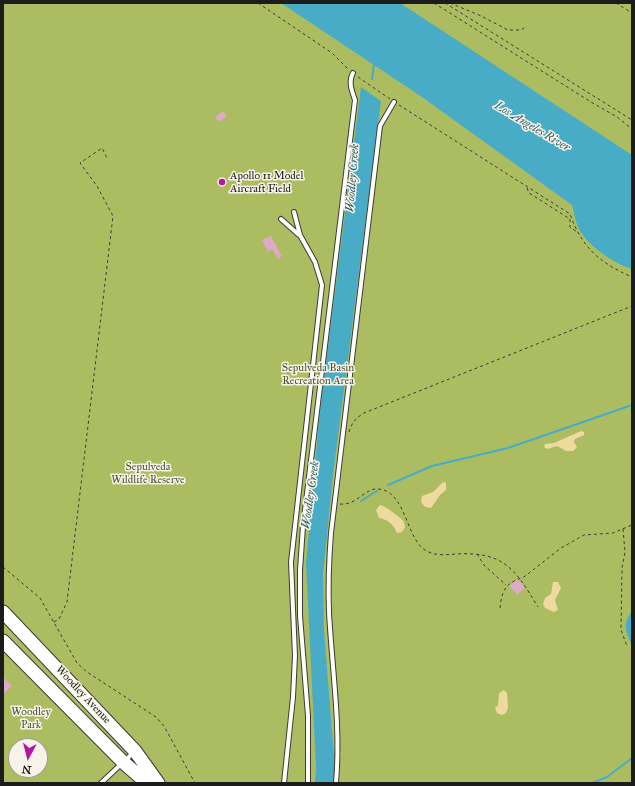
<!DOCTYPE html>
<style>
body{margin:0}
#map{position:relative;width:635px;height:786px;overflow:hidden;background:#f5e8d4;font-family:"IM FELL Great Primer",serif}
canvas{display:block}
.frame{position:absolute;inset:0;border:4px solid #1c1c1c;pointer-events:none}
.north{position:absolute;left:8px;top:738px;width:40px;height:40px;box-sizing:border-box;background:#f7f3e8;border:1px solid #9f9d96;border-radius:50%;rotate:187deg;font-size:11px;font-weight:700;line-height:16px;text-align:center;color:#1c1c1c}
.north::after{content:'';display:block;margin:auto;width:14px;height:18px;background:#b5179e;clip-path:polygon(50% 0,100% 100%,50% 72%,0 100%)}
</style>
<div id="map">
<canvas width="635" height="786"></canvas>
<div class="frame"></div>
<div class="north">N</div>
</div>
<script>
const g = document.querySelector('canvas').getContext('2d');
g.lineJoin = 'round';
function paint(path, color) {
  g.fillStyle = color;
  g.fill(path, 'evenodd');
}
function trace(path, color, width, dash) {
  g.strokeStyle = color;
  g.lineWidth = width;
  g.lineCap = dash ? 'butt' : 'round';
  g.setLineDash(dash || []);
  g.stroke(path);
}
function label(font, color, halo, rows, align = 'center') {
  g.font = font + ' "IM FELL Great Primer",serif';
  g.lineWidth = 3;
  g.setLineDash([]);
  g.textBaseline = 'middle';
  g.strokeStyle = halo;
  g.fillStyle = color;
  for (const [text, x, y, turn = 0] of rows) {
    g.save();
    g.translate(x, y);
    g.rotate((+turn || 0) * Math.PI / 180);
    g.textAlign = isNaN(turn) ? turn : align;
    if (halo) g.strokeText(text, 0, 0);
    g.fillText(text, 0, 0);
    g.restore();
  }
}
paint(new Path2D(`
 M3,3H632V783H3ZM16,746H40V770H16Z`), '#abbd60');
paint(new Path2D(`
 M581,431L584,432V435L575,439L574,442L577,447L573,451H566L557,446L547,449L544,447L545,444L554,443Z
 M443,482L446,483V490L440,495L431,508L425,507L421,502L422,496L433,492Z
 M380,505C384,505 400,517 404,522L405,527L402,532L397,533C393,524 389,520 379,518L376,510Z
 M553,582H558L561,588L555,600L558,610L554,612L545,608L543,604L545,598L551,594Z
 M504,690L507,693L508,708L506,713L502,715L497,713L495,708L498,705L499,693Z`), '#eeda9e');
paint(new Path2D(`
 M281,3H400L632,155V269C613,263 586,245 578,227C575,220 574,212 572,205L422,97Z
 M361,87L381,101L333,475L323,574L324,630L335,769L333,783H315L316,768L306,563L320,410Z
 M632,612V644C626,633 622,623 632,612Z`), '#48acc7');
trace(new Path2D(`
 M372,79L374,64
 M388,485L432,466L508,448L632,405
 M361,501L377,491
 M592,783L607,777L632,758`), '#48acc7', 2);
paint(new Path2D(`
 M223,111L227,116L219,122L215,117Z
 M271,236L282,256L278,259L272,249L268,252L262,240Z
 M518,579L525,588L517,595L509,586Z
 M3,677L12,686L3,694Z`), '#dcabc5');
const service = new Path2D(`
 M281,219L299,235
 M101,783L133,753
 M284,783L293,697L295,656L291,562L322,285L315,262L300,235L294,212
 M308,783V716L300,616V570L303,526L355,100C352,91 348,82 353,73
 M336,783C341,726 332,669 329,612C328,586 329,559 331,533L380,126L394,102`);
const primary = new Path2D(`
 M3,612L135,751L158,783
 M3,641L123,762L147,783`);
trace(service, '#3d3b38', 6);
trace(primary, '#3d3b38', 15);
trace(new Path2D(`
 M258,3L332,53L349,70
 M434,3L591,102L617,117L632,129
 M445,3L632,120
 M450,3L479,15L508,30H521L527,26
 M616,3L632,13
 M358,77L390,99
 M399,105L570,214C582,248 600,263 632,277
 M277,180L288,173
 M527,188L529,193L570,219V227L577,232
 M349,432C352,422 356,418 364,413L632,306
 M340,504C357,506 365,487 379,489C406,492 406,538 425,550C434,556 445,555 455,554C504,551 515,569 538,607
 M623,529L625,552L622,568L621,630L627,646
 M477,554L484,565L506,585
 M3,567L40,598L77,663L87,672L156,717L164,726L195,783
 M500,608C502,589 506,583 524,577L561,548L584,535L613,533L632,525
 M54,622L59,619L67,602L113,216L97,186L80,163L102,148L107,158`), '#3d3b38', 1, [3, 3]);
trace(service, '#fff', 4);
trace(primary, '#fff', 13);
for (const [x, y, r, color] of [
 [222,182,4,"#b5179e"]
]) {
  const dot = new Path2D();
  dot.arc(x, y, r, 0, 2 * Math.PI);
  g.fillStyle = color;
  g.fill(dot);
  trace(dot, '#f7f3e8', 1.5);
}
label('11px', '#1c1c1c', '#f7f3e8', [
 ["Apollo 11 Model",230,176],
 ["Aircraft Field",230,189]
], 'left');
label('11px', '#4e5434', '#f7f3e8', [
 ["Sepulveda Basin",318,368],
 ["Recreation Area",318,381],
 ["Sepulveda",148,467],
 ["Wildlife Reserve",148,480],
 ["Woodley",31,712],
 ["Park",31,725]
]);
label('11px', '#1c1c1c', '#f7f3e8', [
 ["Woodley Avenue",83,695,47]
]);
label('italic 12px', '#305d69', '#f7f3e8', [
 ["Los Angeles River",532,127,31],
 ["Woodley Creek",353,178,-86],
 ["Woodley Creek",311,495,-82]
]);
</script>
